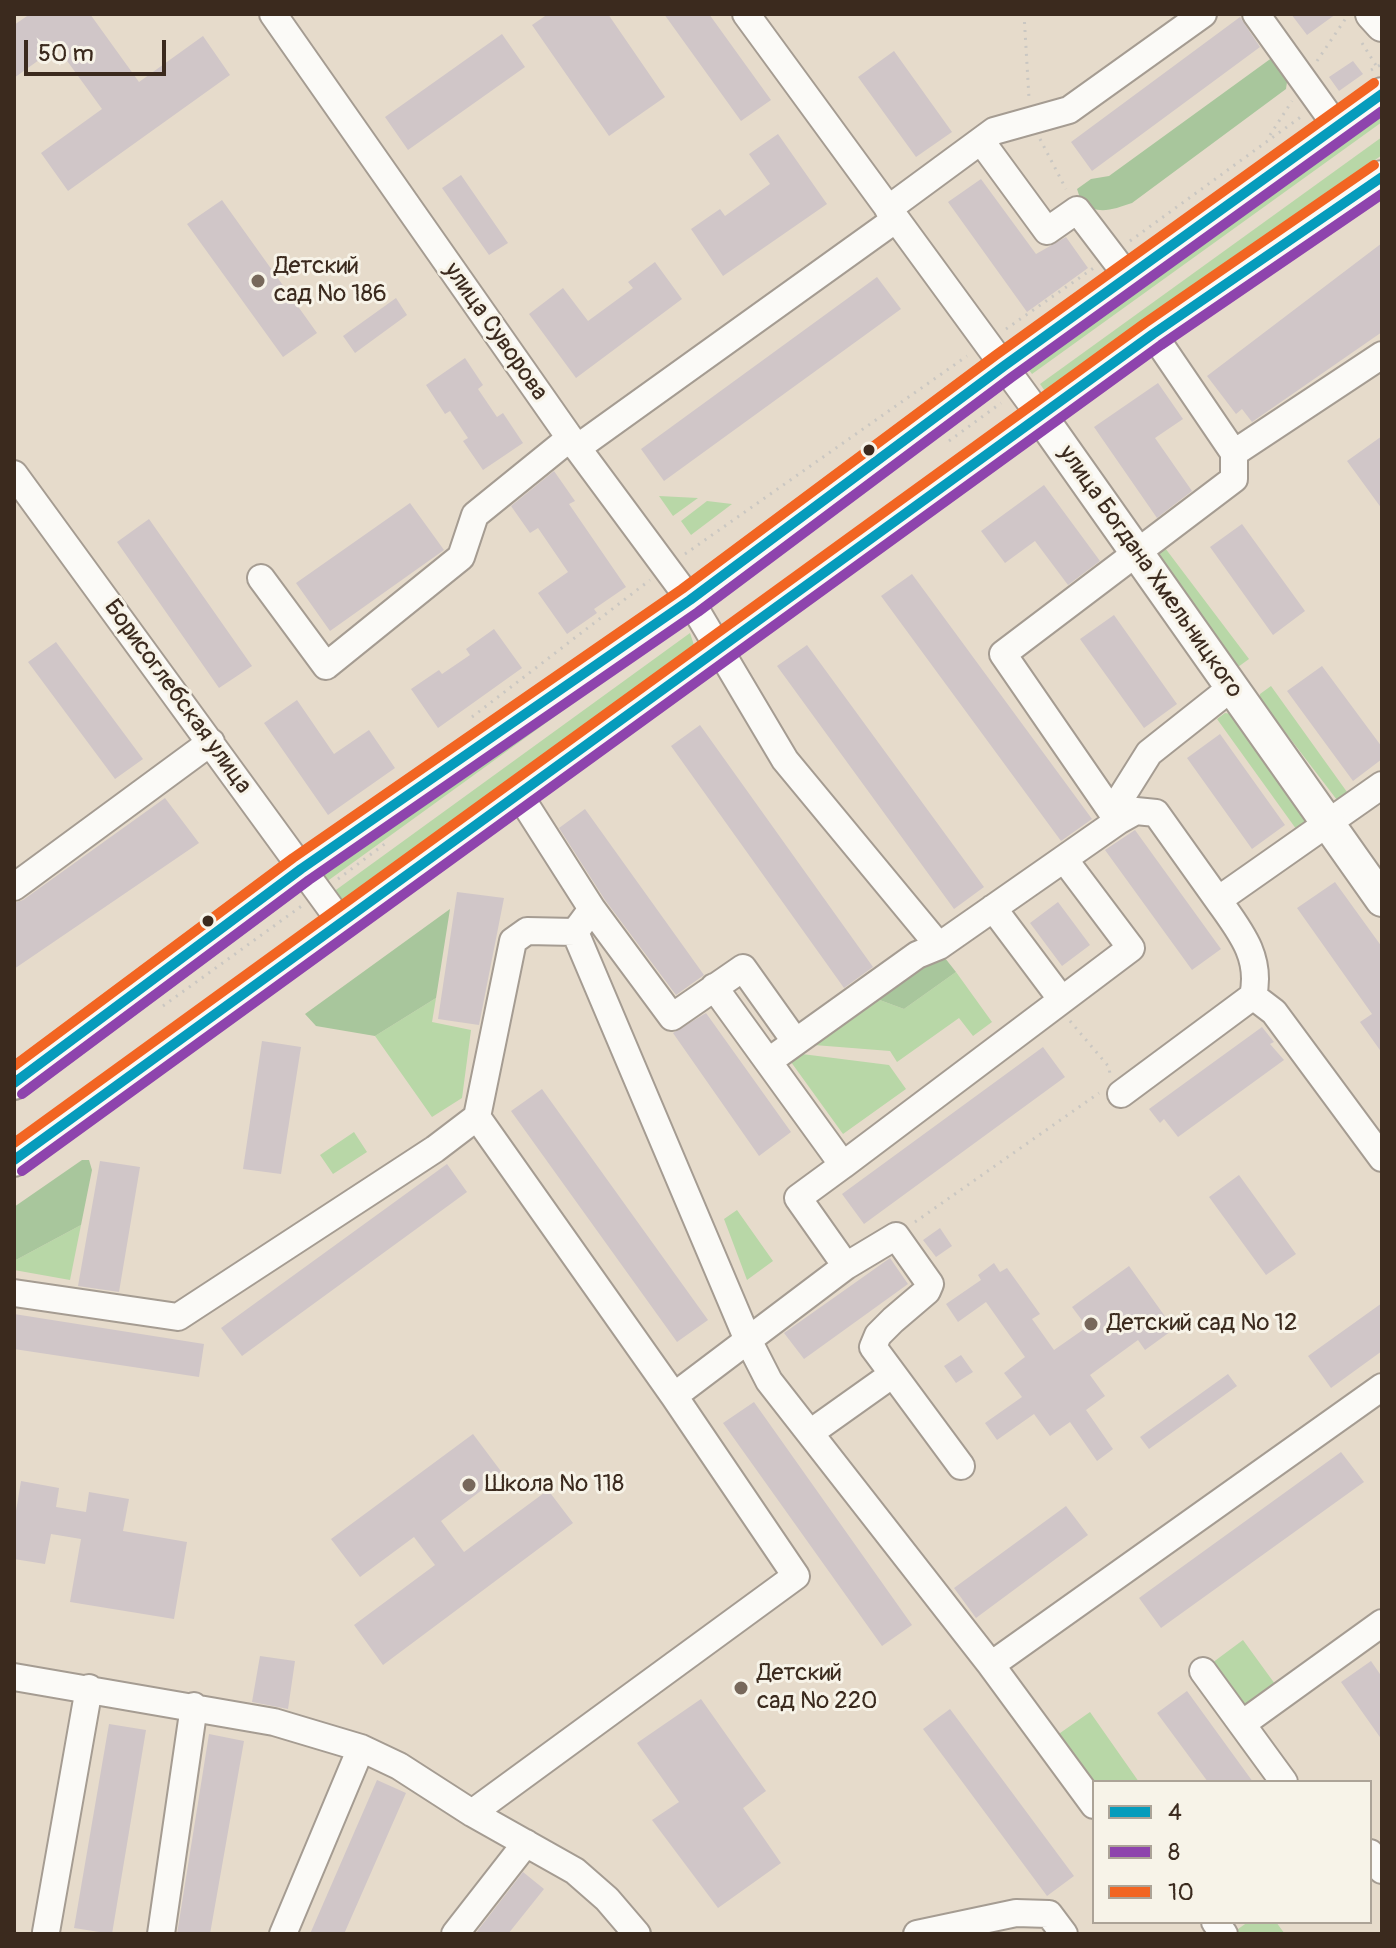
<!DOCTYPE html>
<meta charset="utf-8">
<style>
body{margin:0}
#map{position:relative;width:1396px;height:1948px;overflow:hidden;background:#e6dbcb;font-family:Pangolin,sans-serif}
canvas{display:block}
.frame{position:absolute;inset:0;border:16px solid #3b2a1e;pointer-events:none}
.legend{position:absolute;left:1092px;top:1780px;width:280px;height:144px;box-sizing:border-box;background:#f7f3e8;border:2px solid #aca397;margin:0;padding:10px 14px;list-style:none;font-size:24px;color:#3b2a1e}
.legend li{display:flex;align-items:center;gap:16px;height:40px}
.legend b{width:40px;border:2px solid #aca397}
.scale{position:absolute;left:24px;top:40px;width:142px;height:36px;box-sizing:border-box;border:4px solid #3b2a1e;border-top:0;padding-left:10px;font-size:24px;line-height:28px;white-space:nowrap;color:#3b2a1e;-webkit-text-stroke:6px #f7f3e8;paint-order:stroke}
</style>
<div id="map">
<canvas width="1396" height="1948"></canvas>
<div class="frame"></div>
<ul class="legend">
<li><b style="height:10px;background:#069cbc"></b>4</li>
<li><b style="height:10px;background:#8e44ad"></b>8</li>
<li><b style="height:10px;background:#f26522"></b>10</li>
</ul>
<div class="scale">50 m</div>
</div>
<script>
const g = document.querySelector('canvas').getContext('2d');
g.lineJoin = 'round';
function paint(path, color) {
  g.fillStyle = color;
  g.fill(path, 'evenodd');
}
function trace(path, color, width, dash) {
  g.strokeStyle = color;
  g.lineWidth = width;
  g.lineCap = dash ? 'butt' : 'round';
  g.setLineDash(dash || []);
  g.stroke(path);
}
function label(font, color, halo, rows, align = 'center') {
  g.font = font + ' Pangolin,sans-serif';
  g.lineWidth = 6;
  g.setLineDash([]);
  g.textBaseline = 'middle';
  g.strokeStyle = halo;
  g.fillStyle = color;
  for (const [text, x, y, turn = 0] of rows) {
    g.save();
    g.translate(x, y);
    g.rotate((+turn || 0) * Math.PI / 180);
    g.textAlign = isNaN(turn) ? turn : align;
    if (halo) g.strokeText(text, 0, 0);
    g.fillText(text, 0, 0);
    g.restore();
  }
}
paint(new Path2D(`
 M1382,104V122L1032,374L1024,363Z
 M1382,137V155L1049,397L1040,384Z
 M659,496L698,498L673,516Z
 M707,501L732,504L691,535L681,521Z
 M1159,540L1249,659L1238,667L1233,664L1150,547Z
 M684,623L322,885L321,876L325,869Z
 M690,633L694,645L692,651L343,902L335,901L329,895Z
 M1271,686L1347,792L1337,800L1260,699V694Z
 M1225,713L1232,714L1310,823L1299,833L1217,719Z
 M956,972L992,1022L973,1036L959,1018L897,1062L890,1051L814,1045L877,999L904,1009Z
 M436,998L432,1022L471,1030L462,1098L432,1117L375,1036Z
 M802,1054L889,1065L906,1089L843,1134L791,1062Z
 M354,1132L367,1152L333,1174L320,1155Z
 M737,1210L773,1261L747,1280L724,1219Z
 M81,1225L70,1280L14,1270V1261Z
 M1243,1640L1275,1684L1244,1707L1212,1663Z
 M1090,1712L1139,1782H1094V1795L1053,1738Z
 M1248,1922H1276L1285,1934H1231Z`), '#b8d7a7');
paint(new Path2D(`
 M1273,57L1288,75L1286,89L1132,203C1114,209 1100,215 1082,204L1077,189L1091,179L1109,176Z
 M450,909L436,998L375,1036L316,1026L305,1014Z
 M941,953L956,972L904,1009L877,999Z
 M82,1160H89L92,1170L81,1225L14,1261V1207Z`), '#a8c69c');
paint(new Path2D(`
 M30,14H90L139,82L203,36L230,75L68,191L41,153L102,109L57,47L14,78V25Z
 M548,14H608L665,97L609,136L532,25Z
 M664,14H709L771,100L741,121Z
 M1291,14H1336L1307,35Z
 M1240,17L1260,47L1092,171L1071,142Z
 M502,34L525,67L408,150L385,117Z
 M894,51L952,132L916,157L858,77Z
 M1353,61L1363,74L1339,91L1329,77Z
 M778,134L827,204L723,276L691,229L720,209L725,216L770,184L749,154Z
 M461,175L508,243L489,255L442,188Z
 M981,179L1036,254L1066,237L1088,268L1027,312L948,202Z
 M222,200L317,333L283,357L187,224Z
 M1382,243V332L1252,422L1242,409L1236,414L1207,376Z
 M655,262L682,299L576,378L529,314L563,288L588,321L633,288L628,282Z
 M877,277L901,309L664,481L641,449Z
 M396,298L407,315L355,353L343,336Z
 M465,358L483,385L478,389L497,417L503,413L523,443L483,470L463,441L468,438L450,411L445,414L426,385Z
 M1158,383L1183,419L1155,438L1192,491L1157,518L1094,427Z
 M1382,436V509L1347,461Z
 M554,471L575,501L569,504L626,587L594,609L597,613L567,634L538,593L568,572L538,528L530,533L511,506Z
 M1044,485L1100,561L1068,585L1035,541L1005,563L981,531Z
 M410,503L444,550L330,631L296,583Z
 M149,519L252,666L219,688L117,542Z
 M1242,524L1305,611L1273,635L1210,547Z
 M912,574L1092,819L1061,841L881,596Z
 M1114,615L1177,704L1144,728L1080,639Z
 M494,629L522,668L438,728L411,689L439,670L442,674L470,655L466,649Z
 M56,642L143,759L115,779L28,662Z
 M807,645L984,887L954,909L777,666Z
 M1322,666L1382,747V759L1353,781L1287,691Z
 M297,700L334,754L369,730L395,768L328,815L264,723Z
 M700,725L873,967L844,988L671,746Z
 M1220,734L1285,825L1252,849L1187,758Z
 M165,798L199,843L14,969V903L23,900Z
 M585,809L704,975L676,995L605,900L559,828Z
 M1135,830L1221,949L1192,970L1105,850Z
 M1335,882L1382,947V1053L1360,1022L1372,1014L1297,908Z
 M457,892L504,898L479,1025L438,1019Z
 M1058,902L1090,945L1062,966L1030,923Z
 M706,1013L791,1132L759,1156L673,1033Z
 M1262,1027L1274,1042L1270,1044L1284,1060L1178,1137L1164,1119L1160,1123L1149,1109Z
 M262,1041L301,1047L281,1174L243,1169Z
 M1043,1047L1065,1077L864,1224L842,1194Z
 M542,1089L708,1320L677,1342L511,1111Z
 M100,1161L140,1167L119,1292L78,1286Z
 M447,1164L467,1192L242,1356L221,1328Z
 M1239,1175L1296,1254L1266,1275L1209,1197Z
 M940,1228L952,1246L936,1257L923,1240Z
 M890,1258L908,1284L804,1359L784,1333Z
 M994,1263L1000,1272L1007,1268L1040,1314L1032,1319L1054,1350L1087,1327L1072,1307L1129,1266L1174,1329L1145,1350L1138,1340L1090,1375L1105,1396L1086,1410L1113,1449L1097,1461L1070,1422L1050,1436L1034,1414L997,1440L985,1423L1022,1397L1004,1373L1025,1357L986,1302L958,1322L946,1304L981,1280L978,1275Z
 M1382,1303V1351L1331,1388L1308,1356Z
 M14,1314L204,1344L199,1377L14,1349Z
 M961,1355L973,1372L956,1383L944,1366Z
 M1228,1374L1237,1386L1149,1449L1140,1437Z
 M754,1402L912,1625L882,1646L723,1423Z
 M473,1434L503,1474L441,1521L464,1552L548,1490L573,1523L383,1665L354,1625L435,1565L414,1537L360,1577L331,1539Z
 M1341,1452L1364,1482L1161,1628L1139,1598Z
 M21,1481L59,1488L56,1507L86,1512L89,1492L129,1499L123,1531L187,1542L174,1619L70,1602L81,1539L51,1534L45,1564L14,1559V1523Z
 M1066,1506L1088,1535L976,1618L954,1588Z
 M260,1656L295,1661L288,1709L252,1702Z
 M1371,1661L1382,1677V1740L1341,1682Z
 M1187,1691L1253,1782H1208L1157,1713Z
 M701,1699L766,1791L743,1808L781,1863L718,1908L652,1820L679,1802L637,1743Z
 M950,1709L1074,1876L1047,1896L923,1729Z
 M109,1724L146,1730L112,1934L74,1928Z
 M209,1734L244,1741L210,1934H177Z
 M377,1780L406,1793L344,1934H310Z
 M523,1872L544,1889L508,1934H475Z`), '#d0c6c8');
const minor = new Path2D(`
 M273,14L570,438L690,600L785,760L939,946
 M746,14L1041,417
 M1256,14L1337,127
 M981,141L1047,231L1077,210L1128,277
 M888,209L994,131L1069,110L1203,14
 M577,448L896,219
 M1234,453L1382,355
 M14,474L340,921
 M261,578L326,666L461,557L475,515L570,438
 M518,793L592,909L575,932L747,1338L769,1381L991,1665L1094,1805
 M1112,812L1149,753L1231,688
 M1118,821L1136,811L1156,813L1218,900
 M14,887L211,742
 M993,908L1062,1000L1131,948L1064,859
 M592,909L672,1017L743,968L795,1041
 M714,987L843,1165L1062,1000
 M1253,996L1274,1012L1382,1158
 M769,1061L917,955L939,946L1118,821L1003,654L1234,479V453L1153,334
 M1121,1094L1253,996C1262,957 1240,931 1218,900L1382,785
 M477,1117L674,1396
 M14,1293L178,1317L435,1149L477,1117L513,941L527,931L575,932
 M893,1374L961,1466
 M810,1433L893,1374L873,1347L878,1335L893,1320L927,1291L930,1284L896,1236L846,1266
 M991,1665L1382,1387
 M1203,1671L1284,1782
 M14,1677L274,1722L361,1748L399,1766L472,1813L575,1871L607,1899L637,1934
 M1242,1724L1382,1623
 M472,1813L796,1576L674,1396L846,1266L798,1198L843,1165
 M1370,1853L1382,1870
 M1215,1922L1224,1934
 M46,1932L89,1688
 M161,1934L194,1706
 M283,1934L361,1748
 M455,1934L526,1843
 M917,1934L1016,1913L1049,1914L1064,1934`);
const major = new Path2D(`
 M1372,14L1382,25
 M1041,417L1382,900
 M14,1083L301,869L690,600L1004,366L1382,94
 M14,1160L1153,334L1382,177`);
trace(minor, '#a59c92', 30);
trace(major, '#a59c92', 36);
trace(new Path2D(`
 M1024,14L1029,98
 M1362,43L1377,67
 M1317,61L1346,18
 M1371,70L1382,64
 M1270,135L1292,101
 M1040,139L1066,189
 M1130,241L1302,116
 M1006,329L1095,267
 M949,441L1001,403
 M685,554L967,356
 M472,717L650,580
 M338,879L386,843
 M163,1006L303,905
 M1070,1021L1109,1067L1110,1075
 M915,1222L1099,1093`), '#cac7c2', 3, [2, 6]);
trace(minor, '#fbfaf7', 26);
trace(major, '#fbfaf7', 32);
trace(new Path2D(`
 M14,1083L301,869L690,600L1004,366L1382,94
 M14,1160L1153,334L1382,177`), '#069cbc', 10);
trace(new Path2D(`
 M22,1094L309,880L698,612L1012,377L1382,111
 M22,1171L1161,345L1382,194`), '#8e44ad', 10);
trace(new Path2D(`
 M14,1066L293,858L682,589L996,355L1374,83
 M14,1143L1145,323L1374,165`), '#f26522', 10);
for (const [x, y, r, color] of [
 [258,281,8,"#77685b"],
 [869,450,7,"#3b2a1e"],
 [208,921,7,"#3b2a1e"],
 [1091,1324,8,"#77685b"],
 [469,1485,8,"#77685b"],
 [741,1688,8,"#77685b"]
]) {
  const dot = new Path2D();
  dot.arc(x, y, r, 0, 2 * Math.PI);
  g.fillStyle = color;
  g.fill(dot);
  trace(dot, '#f7f3e8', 3);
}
label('24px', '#3b2a1e', '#f7f3e8', [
 ["Детский",274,267],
 ["сад № 186",274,295],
 ["Детский сад № 12",1107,1324],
 ["Школа № 118",485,1485],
 ["Детский",757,1674],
 ["сад № 220",757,1702]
], 'left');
label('24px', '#3b2a1e', '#f7f3e8', [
 ["улица Суворова",495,332,55],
 ["улица Богдана Хмельницкого",1150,572,55],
 ["Борисоглебская улица",177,697,54]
]);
</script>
